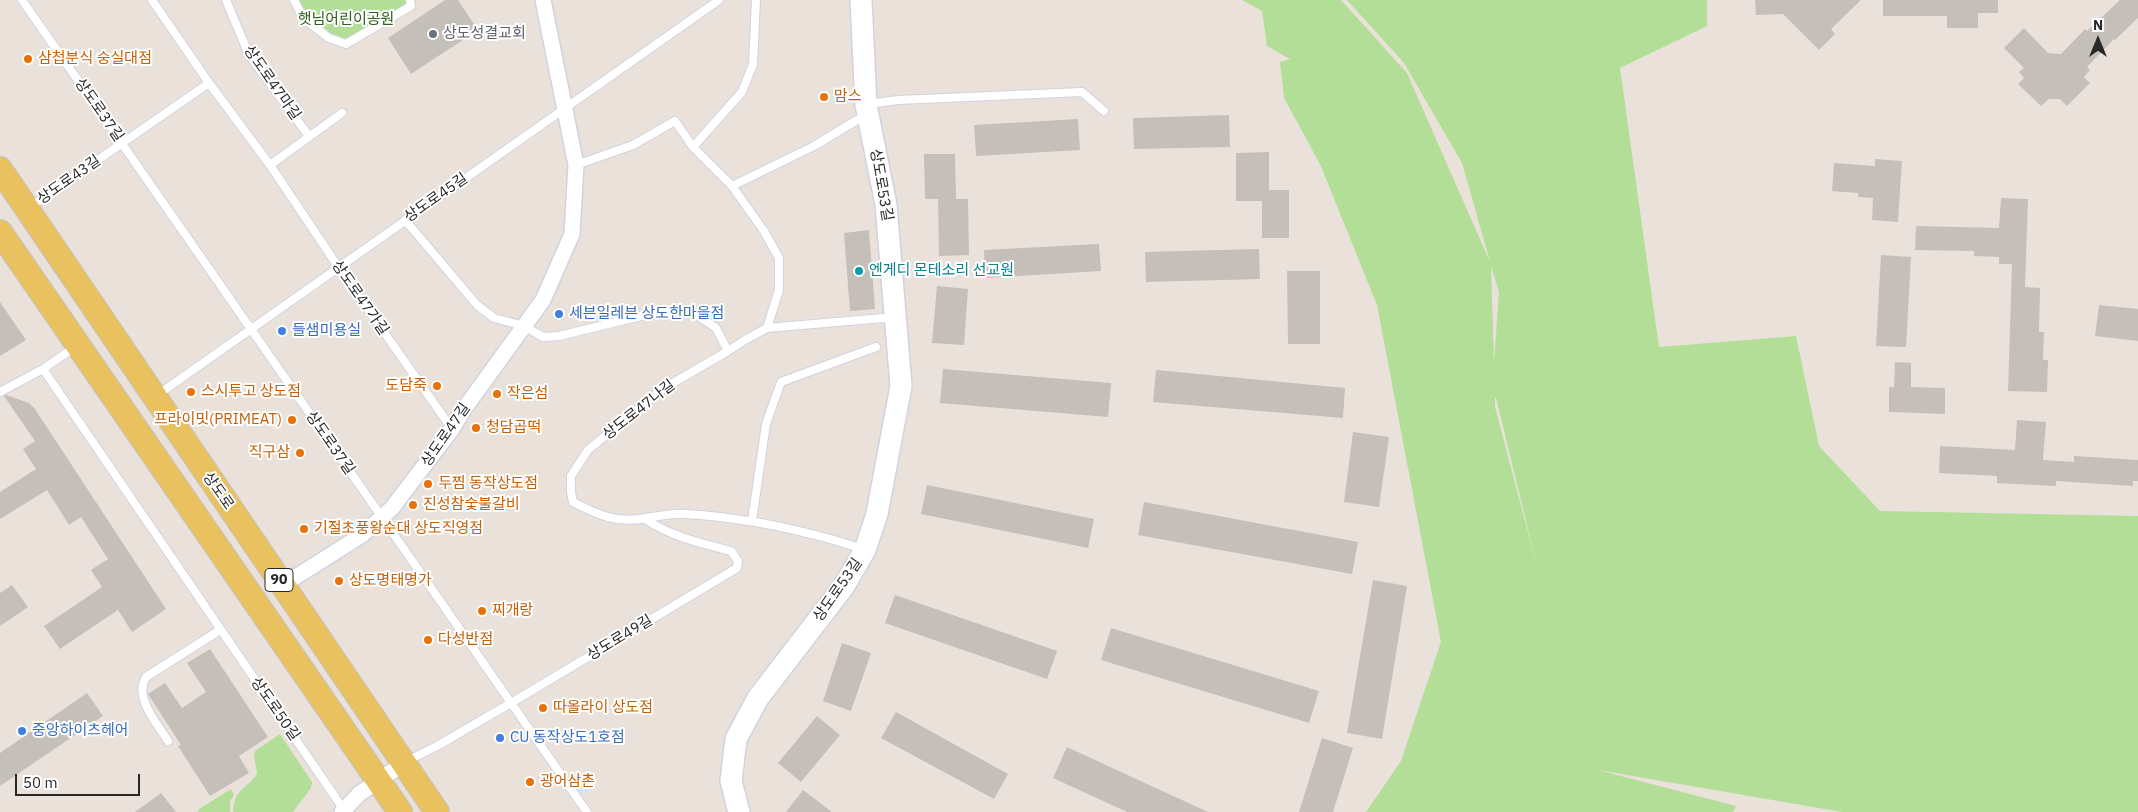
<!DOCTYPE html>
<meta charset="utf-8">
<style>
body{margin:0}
#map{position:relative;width:2138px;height:812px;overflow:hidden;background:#eae2da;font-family:"IBM Plex Sans",sans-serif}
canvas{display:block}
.north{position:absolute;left:2073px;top:15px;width:50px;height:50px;-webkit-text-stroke:4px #fff;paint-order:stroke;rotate:0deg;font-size:14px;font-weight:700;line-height:20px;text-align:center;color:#282828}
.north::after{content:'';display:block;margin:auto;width:18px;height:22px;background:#282828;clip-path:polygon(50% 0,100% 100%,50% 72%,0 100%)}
.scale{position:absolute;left:15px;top:774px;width:125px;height:22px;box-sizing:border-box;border:2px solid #282828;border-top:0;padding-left:6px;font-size:15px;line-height:18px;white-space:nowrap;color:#282828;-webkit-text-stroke:4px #fff;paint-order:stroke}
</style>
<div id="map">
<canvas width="2138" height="812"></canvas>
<div class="north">N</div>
<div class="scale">50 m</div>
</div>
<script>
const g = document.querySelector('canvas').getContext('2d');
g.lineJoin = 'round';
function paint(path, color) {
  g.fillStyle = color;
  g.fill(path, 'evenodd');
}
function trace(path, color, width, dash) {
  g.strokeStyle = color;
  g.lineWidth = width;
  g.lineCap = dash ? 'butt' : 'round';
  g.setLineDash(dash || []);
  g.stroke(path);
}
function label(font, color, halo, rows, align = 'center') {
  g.font = font + ' "IBM Plex Sans","Noto Sans KR",sans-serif';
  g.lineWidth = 4;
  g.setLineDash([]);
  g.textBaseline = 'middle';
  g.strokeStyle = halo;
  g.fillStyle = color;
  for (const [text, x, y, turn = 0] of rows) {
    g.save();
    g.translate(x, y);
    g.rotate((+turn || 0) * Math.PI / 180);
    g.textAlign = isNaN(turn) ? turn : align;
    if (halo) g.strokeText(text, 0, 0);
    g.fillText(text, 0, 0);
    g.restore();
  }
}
paint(new Path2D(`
 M295,0H408L411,6L349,42C326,35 309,20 295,0Z
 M1242,0H1341L1407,73L1490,262L1462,163L1404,63L1347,0H1707V26L1620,68L1659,347L1796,336L1819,446L1880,511L2138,516V812H1842L1598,770L1736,806L1733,812H1366L1401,761L1441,642L1377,305L1320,164L1284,98L1280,62L1290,59L1267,46L1262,11ZM1491,266L1499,292L1494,362ZM1495,398H1496L1537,566L1495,407Z
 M280,734L312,782L311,788L293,812H233C235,787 245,791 257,774L254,756L255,751Z
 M231,789L234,795L230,802V812H198L199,809Z`), '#b3de98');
paint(new Path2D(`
 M445,0H458L478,30L411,74L388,38Z
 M1755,0H1861L1831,29L1835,34L1819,50L1783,14L1756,15Z
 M1883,0H1998V13H1978V28H1947V16H1883Z
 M2120,0H2138V18L2115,40L2114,39L2087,67L2090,70L2084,77L2090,83L2067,106L2060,99H2049L2041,106L2018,84L2024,78L2019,72L2024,68L2004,48L2024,28L2048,53L2061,54L2085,29L2087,31Z
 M1229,115L1230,147L1134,149L1133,118Z
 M1078,119L1080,150L976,156L974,125Z
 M1269,152V190H1289V238H1262V201H1236V153Z
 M924,154H955L956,199H968L969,255L939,256L938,199H925Z
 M1875,159L1902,161L1898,222L1872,220L1873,198L1858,197V193L1832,191L1834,163L1875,166Z
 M2001,198L2028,199L2025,287L2040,288L2039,332H2044L2043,360H2048L2047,392L2008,391L2012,264H1999V257L1974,256V251L1915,250L1916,226L1999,228Z
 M869,230L875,309L850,311L844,233Z
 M1099,244L1101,271L985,278L984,250Z
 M1259,249L1260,279L1146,282L1145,252Z
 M1881,255L1911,257L1906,347L1876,346Z
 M1287,271H1320V344H1288Z
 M937,286L968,289L964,345L932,343Z
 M0,302L26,340L0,356Z
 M2099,305L2138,309V341L2095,336Z
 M1895,362L1911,363V387L1945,388V414L1889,412V387H1894Z
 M943,369L1111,383L1108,417L940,403Z
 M1156,370L1345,388L1343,418L1153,402Z
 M6,395L29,403L35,409L166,609L132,632L118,610L60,649L44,626L102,587L91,570L108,559L81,517L69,525L47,490L0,519V492L36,469L23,449L35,441L4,396Z
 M2017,420L2046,422L2043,460L2074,462V456L2138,460V481H2133V486L2056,481V486L1997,483V476L1939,473L1940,446L2015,450Z
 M1353,432L1389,437L1379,507L1344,502Z
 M927,485L1094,519L1088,548L921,514Z
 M1144,502L1358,542L1352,574L1138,535Z
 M1373,580L1407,586L1382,739L1347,733Z
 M12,585L28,607L0,626V593Z
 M895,595L1057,651L1047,679L885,623Z
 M1111,628L1319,691L1309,723L1101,660Z
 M842,643L871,653L851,711L823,701Z
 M210,649L268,737L239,756L249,773L210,796L178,746L181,745L148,694L165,683L182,708L206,692L187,663Z
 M87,693L103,716L0,786V753Z
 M896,712L1008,774L994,799L881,738Z
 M817,716L840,735L801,782L778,763Z
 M1322,738L1353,748L1333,812H1299Z
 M1067,747L1208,812H1127L1053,778Z
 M803,790L832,812H786Z
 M161,793L176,812H135Z`), '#c5bfb9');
const lane = new Path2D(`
 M22,0L587,812
 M152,0L209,83L270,165L339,268L452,429
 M226,0L249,55L309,136
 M294,0L303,18L329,38L346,44L411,6L410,0
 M756,0L753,64L742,92L693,147L732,186L764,231L779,258V290L767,328
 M868,104L898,100L1082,92L1104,111
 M270,165L342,113
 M576,165L633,145L675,121L693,147
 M732,186L814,146L867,114
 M30,207L209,83
 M405,220L477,305L494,318L524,326L543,337L559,336L649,314L672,310L697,315L716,328L728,351
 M43,369L344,810
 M0,392L43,369L75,347
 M156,396L719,0
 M752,521L766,424L781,382L876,347
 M863,549C805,530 748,518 687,514C672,513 660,516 646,518C617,524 598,515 573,502L571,492V476L588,450L661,390L728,351L745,340L767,328L895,317
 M168,741C158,724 133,698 146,677L220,630
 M405,762L437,746L511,703L737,568L738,561L731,551C701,543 672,537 645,519`);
const street = new Path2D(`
 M283,585L362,535L392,508L452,429L464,409L543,300L572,234L576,165L543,0
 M342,812L359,794L404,763`);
const secondary = new Path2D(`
 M739,812L731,781L736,739L758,698L844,586L865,550L877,514L901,386L886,205L866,105L861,0`);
const primary = new Path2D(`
 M0,169L437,812
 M0,232L400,812`);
trace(lane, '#cfd3e0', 10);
trace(street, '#cfd3e0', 18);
trace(secondary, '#cfd3e0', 24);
trace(primary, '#c3c3c3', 26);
trace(lane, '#fff', 8);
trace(street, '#fff', 15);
trace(secondary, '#fff', 21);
trace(primary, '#e9c25f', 24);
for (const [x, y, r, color] of [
 [433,34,5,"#6b7280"],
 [28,59,5,"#e8710a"],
 [824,97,5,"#e8710a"],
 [859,271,5,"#0f9aa8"],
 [559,314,5,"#3f7fe0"],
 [282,331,5,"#3f7fe0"],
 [437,386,5,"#e8710a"],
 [191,392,5,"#e8710a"],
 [497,394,5,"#e8710a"],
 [292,420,5,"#e8710a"],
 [476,428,5,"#e8710a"],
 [300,453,5,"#e8710a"],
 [428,484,5,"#e8710a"],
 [413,505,5,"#e8710a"],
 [304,529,5,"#e8710a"],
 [339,581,5,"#e8710a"],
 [482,611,5,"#e8710a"],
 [428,640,5,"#e8710a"],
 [543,708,5,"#e8710a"],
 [22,731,5,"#3f7fe0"],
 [500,738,5,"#3f7fe0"],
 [530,782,5,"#e8710a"]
]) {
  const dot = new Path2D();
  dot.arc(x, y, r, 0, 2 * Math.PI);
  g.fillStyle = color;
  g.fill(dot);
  trace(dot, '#fff', 2);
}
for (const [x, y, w] of [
 [279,580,28]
]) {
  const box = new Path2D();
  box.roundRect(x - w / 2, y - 11.5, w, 23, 4);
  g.fillStyle = '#fff';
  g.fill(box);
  trace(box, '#282828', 1);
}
label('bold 14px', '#282828', null, [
 ["90",279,580]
]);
label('15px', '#2e601c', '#fff', [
 ["햇님어린이공원",346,20]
]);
label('15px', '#5b616d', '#fff', [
 ["상도성결교회",443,34]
], 'left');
label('15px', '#c56008', '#fff', [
 ["삼첩분식 숭실대점",38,59],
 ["맘스",834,97],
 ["도담죽",427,386,"right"],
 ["스시투고 상도점",201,392],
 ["작은섬",507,394],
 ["프라이밋(PRIMEAT)",282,420,"right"],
 ["청담곱떡",486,428],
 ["직구삼",290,453,"right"],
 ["두찜 동작상도점",438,484],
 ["진성참숯불갈비",423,505],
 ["기절초풍왕순대 상도직영점",314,529],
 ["상도명태명가",349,581],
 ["찌개랑",492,611],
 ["다성반점",438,640],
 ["따올라이 상도점",553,708],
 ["광어삼촌",540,782]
], 'left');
label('15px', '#282828', '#fff', [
 ["상도로47마길",272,83,55],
 ["상도로37길",99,110,55],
 ["상도로43길",69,180,-35],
 ["상도로53길",881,185,80],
 ["상도로45길",436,198,-35],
 ["상도로47가길",360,298,55],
 ["상도로47나길",639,410,-38],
 ["상도로47길",446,435,-55],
 ["상도로37길",330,443,55],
 ["상도로",218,491,55],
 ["상도로53길",838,590,-55],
 ["상도로49길",620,638,-31],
 ["상도로50길",275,709,55]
]);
label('15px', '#0d838f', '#fff', [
 ["엔게디 몬테소리 선교원",869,271]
], 'left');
label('15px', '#366cbe', '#fff', [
 ["세븐일레븐 상도한마을점",569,314],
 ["들샘미용실",292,331],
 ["중앙하이츠헤어",32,731],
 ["CU 동작상도1호점",510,738]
], 'left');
</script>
